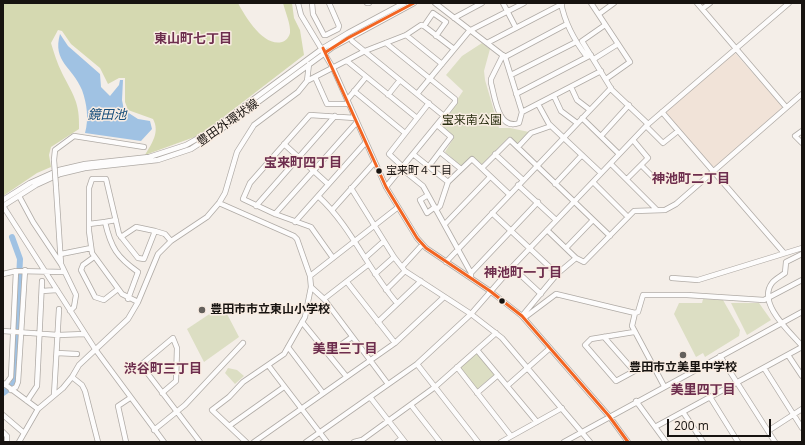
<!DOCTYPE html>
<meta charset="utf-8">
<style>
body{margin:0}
#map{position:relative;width:805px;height:445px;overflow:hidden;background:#f4eee8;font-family:"Open Sans",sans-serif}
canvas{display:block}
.frame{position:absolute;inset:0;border:4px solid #171310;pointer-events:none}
.scale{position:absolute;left:667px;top:419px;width:104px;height:18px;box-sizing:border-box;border:2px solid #171310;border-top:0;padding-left:5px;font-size:12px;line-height:14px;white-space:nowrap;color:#171310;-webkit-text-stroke:3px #f9ede3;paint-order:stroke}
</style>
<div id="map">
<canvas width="805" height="445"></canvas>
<div class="frame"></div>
<div class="scale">200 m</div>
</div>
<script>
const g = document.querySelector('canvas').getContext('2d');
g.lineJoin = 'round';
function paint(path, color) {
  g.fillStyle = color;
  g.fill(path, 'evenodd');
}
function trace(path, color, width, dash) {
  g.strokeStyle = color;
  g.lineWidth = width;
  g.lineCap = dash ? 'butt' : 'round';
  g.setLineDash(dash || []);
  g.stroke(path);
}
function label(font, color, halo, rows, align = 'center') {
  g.font = font + ' "Open Sans","Noto Sans JP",sans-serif';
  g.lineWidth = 3;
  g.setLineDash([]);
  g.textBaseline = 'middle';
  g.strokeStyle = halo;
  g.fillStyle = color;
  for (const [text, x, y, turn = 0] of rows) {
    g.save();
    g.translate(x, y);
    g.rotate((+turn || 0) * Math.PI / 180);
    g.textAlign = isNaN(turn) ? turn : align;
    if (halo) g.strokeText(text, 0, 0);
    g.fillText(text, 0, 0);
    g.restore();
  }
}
paint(new Path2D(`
 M735,53L783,107L715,167L712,166L666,114V111Z`), '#f1e3d8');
paint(new Path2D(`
 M482,43L490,49L484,71L485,80L499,128H510L529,132L517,144L509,137L481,165L471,157L461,166L445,152L453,139V136L440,125L463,91L446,75L462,56Z
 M703,299L723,300L740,330L739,336L705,357L703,353L696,357L674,314L679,303H702Z
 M731,303H759L771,320L747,335Z
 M217,309L226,312L239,337L204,362L187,329Z
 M477,353L495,374L477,389L460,368Z
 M228,368L237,370L244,376L235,384L225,373Z`), '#dcdec3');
paint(new Path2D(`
 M3,3H238C245,16 263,47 282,42C286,41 289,37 290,33C291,25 285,11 283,3H292L294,18L300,30L304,55L200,135L145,155C152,143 160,132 153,119L128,110L125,102V78H119L108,84L100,68L71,44L62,31L58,30L51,43C54,53 57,63 62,73C73,95 80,102 79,129L51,147L49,155L51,167L37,173L3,196Z`), '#d5d9b1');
paint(new Path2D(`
 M60,34L68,46L100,74L101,87L110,96L119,85L120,80H123L122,100L124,110L138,119L150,121L152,129L141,141L85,133C89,119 87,104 82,90C73,67 52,62 60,34Z`), '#a0c2e3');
trace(new Path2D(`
 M3,393L10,388L14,383L20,259L12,237`), '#a0c2e3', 6);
const minor = new Path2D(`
 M298,3L301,15L333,68L386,187L417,238L426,248L490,291L522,316L609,416L628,442
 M312,3L313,14L324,35H326L338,29L339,26L329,3
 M367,3H369
 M435,3L505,57L522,112L519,123C498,131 495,97 491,83V79L503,55
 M503,3L516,28
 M561,3C565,24 574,40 587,57
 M591,3L630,62L606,79
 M697,3L786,107
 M702,9L710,3
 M599,14L614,3
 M454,18L482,3
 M605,25L582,41L612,90L648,124
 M424,26L433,13L446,22L436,36
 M471,30L524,3
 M406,35L442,64
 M352,41L444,116L386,187
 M386,43L455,99V102L444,116
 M487,43L562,4
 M505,57L567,24
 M594,59L618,44
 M347,61L417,118
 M511,75L576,42
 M315,77L327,104H349
 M307,81L309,64
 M571,87L577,100L590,110
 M354,91L405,133
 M417,94L470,30
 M516,94L591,55
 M388,95L400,80
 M554,96L561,111L577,123
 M347,100L366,77
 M538,104L549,124L601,173
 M522,112L601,71
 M662,112L784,253
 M582,118L619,154
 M646,126L663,143L678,131
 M802,131L795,136L802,143
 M601,136L629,105
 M284,144L328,184
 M518,147L531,133L551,126
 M440,152L461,169
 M413,154L448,182
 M495,154L523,180
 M54,160L55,150L74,136L144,147
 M611,164L657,210
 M641,165L653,177
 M429,166L451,137L437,125
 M403,167L389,154L429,103
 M482,168L510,140L610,236
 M402,169L423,186L471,273V278
 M627,179L648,158L633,140
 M593,182L628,217
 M555,184L582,155
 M518,185L556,220
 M56,187L61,264
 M351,188L394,257L405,271L471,314L502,338L590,442
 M428,195L420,200L427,213L435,207
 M19,196L33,222L61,264L76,295L74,307L70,311
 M318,196C351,226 368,270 397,303
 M3,200L30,183L59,170L85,164L149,157L186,145L209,132L323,48L348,33L404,3
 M219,203L294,236L297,239L310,276L311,287L305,317L284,354L243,382L229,397L212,410L246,442
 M3,206L36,185L60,174L85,168L158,160L191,149L220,130L333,47L414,3
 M3,206L95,349L164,442
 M256,206L335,116
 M333,209L374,163
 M436,210L440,206L448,182L472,159L509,194
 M492,213L557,274
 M275,214L357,122
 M116,220L105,222C111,248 117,257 138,272L128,299
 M295,222L366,142
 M89,224L105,222
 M445,224L490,177
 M547,230L576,258L584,262L634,211L665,210L676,204L802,94
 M121,237L136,227L155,231
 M566,248L593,220
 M61,254L91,248
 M802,254L786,262L785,273C781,276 775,279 772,283C757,303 789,331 802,346
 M94,257L83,265L81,270L95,297L104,300L118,289
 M333,258L311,227L275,214L243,199L250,183L310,115L355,118
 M365,258L384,241
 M446,262L611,88
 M402,267L422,245
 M512,267L541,294
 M471,273L538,202
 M3,274L16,271L64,272
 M375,274L394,257
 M310,276L397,208
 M672,278L698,280L802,248
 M347,282L395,343
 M311,287L324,299L388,384
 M386,290L405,271
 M42,291L57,290
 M324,299L369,264
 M138,302L122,294L92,253L89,231V188L92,179H106L119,234L138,258L144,259L155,231L165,234L171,241
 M522,316L557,274L576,258
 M524,318L556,294L635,313
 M302,322L346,376
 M378,322L421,281
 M3,331L58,335L85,334
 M634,332L591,339L585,345L616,381L651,362
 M604,337L634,371
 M288,347L323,393
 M477,350L537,422
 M57,353L77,354
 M328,354L352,337
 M788,355L802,376
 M720,356L775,442
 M417,364L478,442
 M268,365L327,442
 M457,367L511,436
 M764,368L802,428
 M3,383L38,409
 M5,385L11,377L16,271
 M507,386L550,348
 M664,386L632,326L635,313L638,312L643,295H687L764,300L802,280
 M11,390L16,387L18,382L25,270
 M162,393L176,381L177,348L173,338L142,364V366L200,442
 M477,393L498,375
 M54,395L59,309
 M370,397L405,442
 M710,397L738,442
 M27,401L37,386L42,281
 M636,401L666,442
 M411,405L440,442
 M683,412L703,442
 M3,415L24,433
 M229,426L284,387
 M655,427L802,347
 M154,430L185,405L243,343
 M768,431L802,409
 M3,432L7,436V442
 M19,442L38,409L63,388L72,377
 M98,442L85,391L82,385L72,377L79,365L128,319L138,302L158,254L171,241L207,217L219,203L225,193L237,152L254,125L298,92L307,81L365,51L406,35L421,25L424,26L454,49
 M126,442L118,406L130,398
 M254,442L395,343L444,297
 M306,442L417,364L471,314L512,267L646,126L789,3
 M354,442L362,440L435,387L496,333
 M397,442L402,438
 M501,442L562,408
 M564,442L802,312`);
trace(minor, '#afaaa5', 6);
trace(minor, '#fdfcfc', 4.5);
const minorBridge = new Path2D(`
 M54,160L56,187`);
trace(minorBridge, '#afaaa5', 6, []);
trace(minorBridge, '#fdfcfc', 4.5);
trace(new Path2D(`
 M323,48L386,187L417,238L426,248L490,291L522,316L609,416L628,442
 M326,52L348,38L414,3`), '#f26522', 3);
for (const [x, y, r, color] of [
 [379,171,3.5,"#171310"],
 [502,301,3.5,"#171310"],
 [202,310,4,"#64605c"],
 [683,355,4,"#64605c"]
]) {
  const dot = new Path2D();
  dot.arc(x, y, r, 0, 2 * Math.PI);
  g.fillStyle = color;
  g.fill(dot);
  trace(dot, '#f9ede3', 1.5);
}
label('11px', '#171310', '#f9ede3', [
 ["宝来町４丁目",386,171]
], 'left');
label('12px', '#2a2f11', '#f9ede3', [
 ["宝来南公園",472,121]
]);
label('12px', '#171310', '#f9ede3', [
 ["豊田外環状線",228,123,-35]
]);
label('bold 12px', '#171310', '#f9ede3', [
 ["豊田市市立東山小学校",210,310],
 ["豊田市立美里中学校",683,368,"center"]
], 'left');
label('bold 13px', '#6d2d4d', '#f9ede3', [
 ["東山町七丁目",193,39],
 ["宝来町四丁目",303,163],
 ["神池町二丁目",691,179],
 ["神池町一丁目",523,273],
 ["美里三丁目",345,349],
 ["渋谷町三丁目",163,369],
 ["美里四丁目",703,390]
]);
label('italic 13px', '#144c7b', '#f9ede3', [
 ["鏡田池",107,115]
]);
</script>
